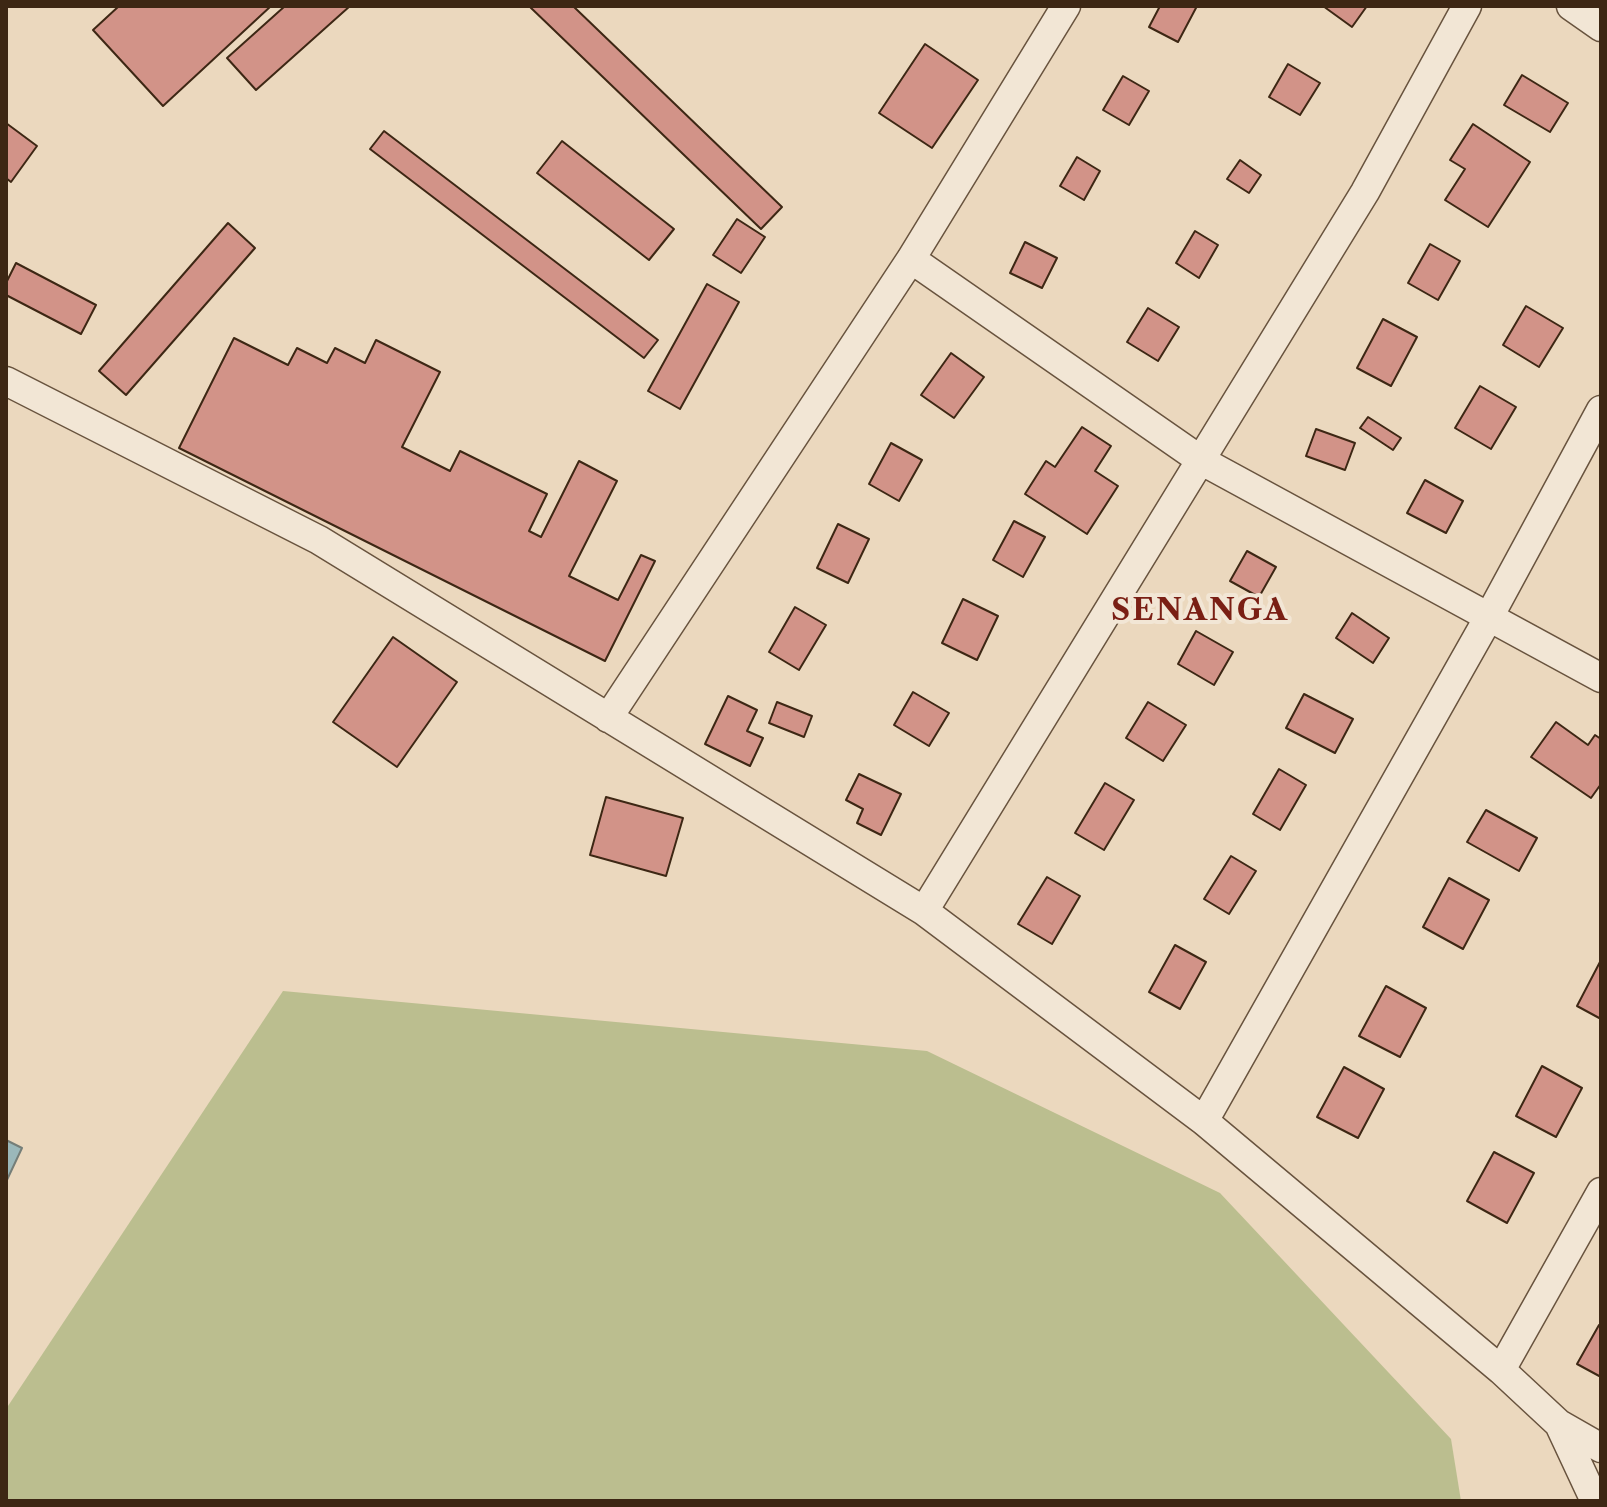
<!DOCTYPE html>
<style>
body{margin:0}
#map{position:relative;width:1607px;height:1507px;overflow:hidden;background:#ebd8be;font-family:"Libre Caslon Text",serif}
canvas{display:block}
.frame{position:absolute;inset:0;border:8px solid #3d2714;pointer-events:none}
</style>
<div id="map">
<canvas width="1607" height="1507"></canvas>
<div class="frame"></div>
</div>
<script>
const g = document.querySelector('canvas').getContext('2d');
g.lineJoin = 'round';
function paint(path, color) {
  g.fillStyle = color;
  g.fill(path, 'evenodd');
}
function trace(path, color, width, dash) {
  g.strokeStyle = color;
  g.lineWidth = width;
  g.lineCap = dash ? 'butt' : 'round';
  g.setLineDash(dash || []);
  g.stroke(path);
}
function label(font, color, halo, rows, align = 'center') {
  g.font = font + ' "Libre Caslon Text",serif';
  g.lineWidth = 8;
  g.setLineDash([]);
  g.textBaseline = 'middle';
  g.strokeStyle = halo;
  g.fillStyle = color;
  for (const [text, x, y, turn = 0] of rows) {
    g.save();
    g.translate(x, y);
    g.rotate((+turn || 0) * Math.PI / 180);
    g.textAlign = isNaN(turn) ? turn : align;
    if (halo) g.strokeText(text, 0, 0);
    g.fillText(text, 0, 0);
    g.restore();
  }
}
paint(new Path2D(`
 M283,991L927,1051L1220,1193L1451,1439L1461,1501H6V1409Z`), '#bbbe8f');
const water = new Path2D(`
 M6,1140L22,1148L6,1182Z`);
paint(water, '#9bb8ba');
trace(water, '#757e78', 2);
const building = new Path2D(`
 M119,6H271L163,106L93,30Z
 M285,6H350L256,90L227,58Z
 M529,6H573L782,207L761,229Z
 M1160,6H1197L1178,42L1149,27Z
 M1323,6H1367L1352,27Z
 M925,44L978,80L932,148L879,113Z
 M1288,64L1320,83L1300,115L1269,97Z
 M1522,75L1568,103L1550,132L1504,105Z
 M1123,76L1149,91L1129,125L1103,110Z
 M6,123L37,146L11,182L6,178Z
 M1473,124L1530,162L1488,227L1445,200L1465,169L1450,160Z
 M384,131L658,340L644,358L370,149Z
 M562,141L674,229L649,260L537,173Z
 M1077,157L1100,171L1084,200L1060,186Z
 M1240,160L1261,175L1249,193L1227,179Z
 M737,219L765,237L741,273L713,255Z
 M228,223L255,248L126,395L99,371Z
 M1195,231L1218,245L1199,278L1176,263Z
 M1025,242L1057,258L1042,288L1010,273Z
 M1430,244L1460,261L1438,300L1408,283Z
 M16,263L96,305L81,334L6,295V283Z
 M707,284L739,302L680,409L648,391Z
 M1526,306L1563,328L1539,367L1503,345Z
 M1148,308L1179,327L1158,361L1127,342Z
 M1383,319L1417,337L1391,386L1357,368Z
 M234,338L288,365L297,348L327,363L335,348L365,363L376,340L440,372L402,447L450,471L460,451L547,494L529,531L541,537L579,461L617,481L569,576L618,600L641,555L655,561L605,661L179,448Z
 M951,353L984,377L954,418L921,395Z
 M1480,386L1516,407L1491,449L1455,428Z
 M1368,417L1401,438L1393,450L1360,428Z
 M1082,427L1111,446L1095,471L1118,486L1087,534L1025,494L1046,461L1055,467Z
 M1316,429L1355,443L1345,470L1306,456Z
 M891,443L922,460L899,501L869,484Z
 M1425,480L1463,501L1446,533L1407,513Z
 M1014,521L1045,537L1023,577L993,560Z
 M838,524L869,539L848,583L817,568Z
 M1247,551L1276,567L1259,597L1230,581Z
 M963,599L998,616L977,660L942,643Z
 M795,607L826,625L799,670L769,652Z
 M1352,613L1389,638L1373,663L1336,638Z
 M1196,631L1233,652L1214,685L1178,664Z
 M393,637L457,682L397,767L333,722Z
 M913,692L949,713L929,746L894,725Z
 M1304,694L1353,719L1335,753L1286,728Z
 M728,696L757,710L747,731L763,738L750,766L705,744Z
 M777,702L812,716L804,737L769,723Z
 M1148,702L1186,725L1163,761L1126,738Z
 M1556,722L1588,745L1595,735L1601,739V784L1591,798L1531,757Z
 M1279,769L1306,785L1280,830L1253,814Z
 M859,774L901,794L881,835L857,823L863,809L846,800Z
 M1105,783L1134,800L1104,850L1075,833Z
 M606,797L683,818L666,876L590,855Z
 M1486,810L1537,838L1519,871L1467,842Z
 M1231,856L1256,871L1229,914L1204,899Z
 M1047,877L1080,896L1052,944L1018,924Z
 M1449,878L1489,900L1463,949L1423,927Z
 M1175,945L1206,962L1180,1009L1149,992Z
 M1601,960V1019L1577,1006Z
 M1386,986L1426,1008L1400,1057L1359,1036Z
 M1542,1066L1582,1088L1556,1137L1516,1116Z
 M1344,1067L1384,1089L1358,1138L1317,1117Z
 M1494,1152L1534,1173L1507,1223L1467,1201Z
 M1599,1325L1601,1326V1377L1577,1364Z`);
paint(building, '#d29388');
trace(building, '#3d2714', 2);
const minor = new Path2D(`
 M1571,6L1601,27
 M911,259L1202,461L1601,678
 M6,381L319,540L924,911L1204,1121L1501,1370L1559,1424L1601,1448
 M608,718L911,259L1066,6
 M924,911L1365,192L1467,6
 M1204,1121L1490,615L1601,410
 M1501,1370L1601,1192
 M1559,1424L1595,1501`);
trace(minor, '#68533e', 31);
trace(minor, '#f2e6d5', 28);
g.letterSpacing = '2px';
label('bold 30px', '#7a1f14', '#f2e6d5', [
 ["SENANGA",1200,611]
]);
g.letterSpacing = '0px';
</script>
